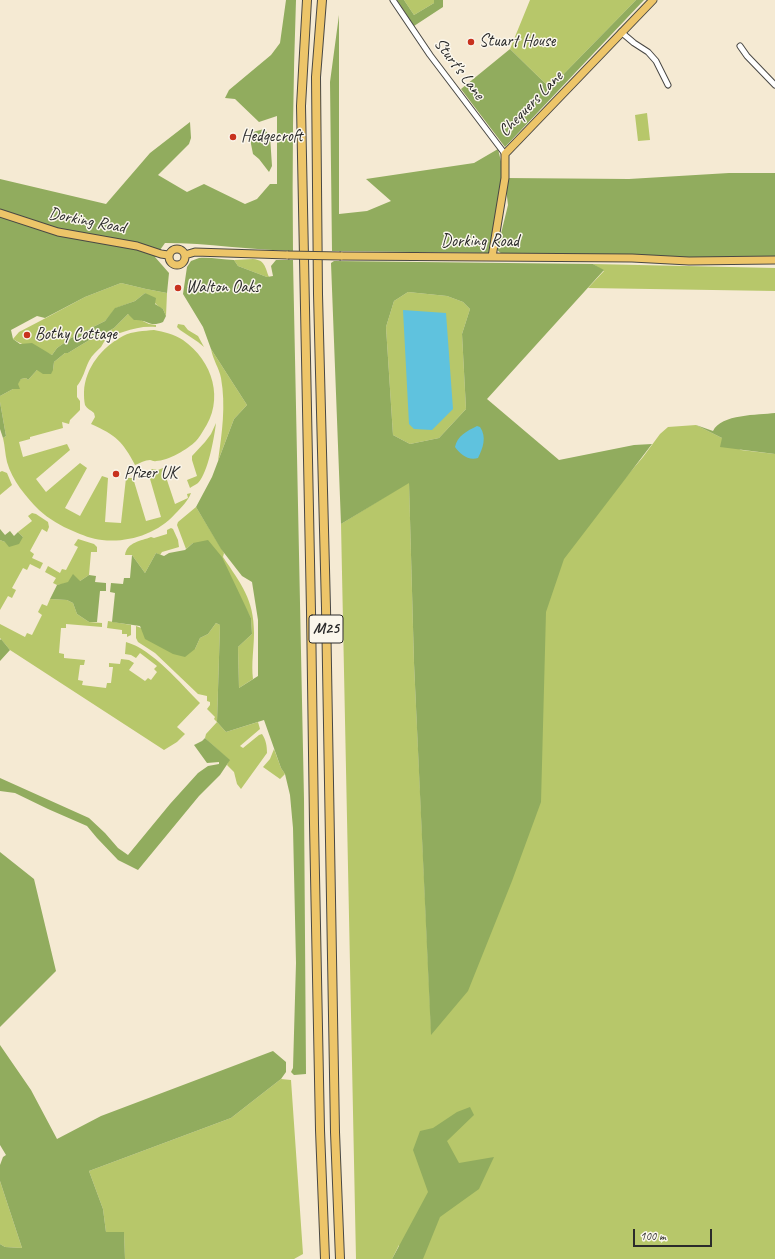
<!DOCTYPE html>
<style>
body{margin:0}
#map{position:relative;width:775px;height:1259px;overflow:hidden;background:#f5ead3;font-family:Caveat,sans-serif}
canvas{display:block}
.scale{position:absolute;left:633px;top:1229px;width:79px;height:18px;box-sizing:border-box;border:2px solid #2b2b2b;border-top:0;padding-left:5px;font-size:12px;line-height:14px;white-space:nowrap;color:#2b2b2b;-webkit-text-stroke:3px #fbf7ec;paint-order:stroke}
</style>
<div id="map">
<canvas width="775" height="1259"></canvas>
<div class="scale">100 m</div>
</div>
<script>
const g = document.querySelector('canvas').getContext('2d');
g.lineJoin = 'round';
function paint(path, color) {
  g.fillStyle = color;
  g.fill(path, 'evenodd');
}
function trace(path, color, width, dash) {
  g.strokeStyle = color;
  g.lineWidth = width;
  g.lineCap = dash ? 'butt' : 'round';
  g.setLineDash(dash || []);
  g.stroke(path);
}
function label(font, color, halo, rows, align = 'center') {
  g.font = font + ' Caveat,sans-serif';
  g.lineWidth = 3;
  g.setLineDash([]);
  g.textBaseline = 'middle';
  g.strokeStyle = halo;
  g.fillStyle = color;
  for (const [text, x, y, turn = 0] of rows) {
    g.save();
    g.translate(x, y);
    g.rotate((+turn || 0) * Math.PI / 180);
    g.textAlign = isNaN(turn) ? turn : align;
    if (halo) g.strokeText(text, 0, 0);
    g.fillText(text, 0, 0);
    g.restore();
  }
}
paint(new Path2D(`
 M404,0H434V3L414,15Z
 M530,0H636L550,88L510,49Z
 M647,113L650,140L638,141L635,115Z
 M253,259C265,260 265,267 269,277H267L238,266L234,260Z
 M593,264L775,268V291L588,288L604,271Z
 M121,283L146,289L167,293L166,316L163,309L160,308L145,293L135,301L116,308L105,321L71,338L57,348L52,355C39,348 25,347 13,339L19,332L42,320L85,297Z
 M408,292L447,296L463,302L470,309L462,334L466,409L439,438L410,444L393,435L386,327L394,301Z
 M128,314L149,324L156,325V327C144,326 135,328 123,332C117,334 111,334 106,339C104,341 103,344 101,347C97,351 92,355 89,361C85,369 83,379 77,386V397L80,401V410L70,420L69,424L62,422L63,428L30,437V439L19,442L23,457L67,444L70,450L36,479L46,492L80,463L87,468L65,508L80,516L102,476L108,478L105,522L121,523L126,478H133L146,521L161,517L148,472L152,469L158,470L163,468L175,504L188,498L187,494L191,493C188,501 181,508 175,514C157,534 128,543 102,540C92,539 82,535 73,531C61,526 49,519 39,510C26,497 12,480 7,462C5,454 5,446 3,438L6,436L0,402V396L13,389L21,379L26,378L28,380L37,370H53L54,362L65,353H68L91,339L100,336L114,328Z
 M178,324L184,325L188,330L198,336L204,347L198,342L180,330L177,327Z
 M154,330C164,332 174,334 183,340C213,361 225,400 203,431C201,434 199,438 196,441C188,449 168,461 156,461C154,462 152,460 150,460C145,460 140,463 135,465C123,442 116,435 91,424L95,417L94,413C91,410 87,409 85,405C84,401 84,396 84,392C85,368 102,347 123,336C133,331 144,331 154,330Z
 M211,349L247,405L234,419L218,461C222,433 226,406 221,378C219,368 213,360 211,349Z
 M216,423C214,439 208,472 198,483C196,485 192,486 190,488L187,480L197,476L192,460V456L205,442L211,434Z
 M696,425L722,438L741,450L775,454V1259H399V1245L392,1259H356L341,524L409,482L414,663L431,1027L525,596L643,457L660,434L668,427Z
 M2,471L7,473L12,485L0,495V472Z
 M196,507L224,553L223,557C241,584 254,599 254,633C254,648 251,664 253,679L239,688L238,647L252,634L251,618L244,605L193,543L186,549L177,525L178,522Z
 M32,513L36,514L48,522L49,527L47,532L42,529L30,551L34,554L32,558L43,563L40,569L30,564L27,570L23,568L12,588L16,590L12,598L8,596L0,610V540L5,542L23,537L18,532L32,521L28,516Z
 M171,528L173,529L178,540L179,547L162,552L160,555L156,553L145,573L132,555H125C127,542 141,541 151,537L154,538L167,534V530Z
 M78,539L94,544L97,547V552H91L89,575L80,581L57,585L53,583L56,578L45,572L48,566L60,573L62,569L66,570L78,547L74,545Z
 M50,599L67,600L73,603L77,614L89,622L102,623V627L66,624V628H61L59,653L64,654V658L85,660L84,665H80L78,680L83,681L82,685L106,688L107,683H111L113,667H109V663L120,664L121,659L129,660L134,663L129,670L145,681L148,678L151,680L157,672L154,669L157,666L140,653L136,658L131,655L125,654L126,642C152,649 181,684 200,703L177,727L185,734L177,742L164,750L10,650L0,638V624L25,637L27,633L32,635L42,615L38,612L42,604L47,606Z
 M108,621L131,625V635L127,637V634H122V630L107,628Z
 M216,623L220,625L217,722L226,732L258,722L260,729L240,746L243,748L259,735L262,734C266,740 267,746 267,753L241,789L237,784L234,772L227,765L229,760L205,738L206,734L217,722L214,719L215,717L207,709L210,705V702L207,701V696L198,694L155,653L138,642L136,638V626L195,649L200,638L208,634Z
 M274,749L281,768L285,774L280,779L263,767L270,759Z
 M281,1079L291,1080L303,1254L294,1259H125L124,1233L106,1232L103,1209L89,1171L231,1118Z
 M0,1181L22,1248L5,1247L0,1244Z`), '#b7c76a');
paint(new Path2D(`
 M286,0H296C293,84 292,167 293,251C250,250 208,243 165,243L155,257L169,273L167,293L146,289L121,283L85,297L45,318L37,316L11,330L13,339L20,344L32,343L52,355L57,348L71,338L105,321L115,308L135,301L145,293L156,298L155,304L163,309L166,316L163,322C149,328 148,319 134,320L128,314L114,328L100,336L91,339L68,353H65L54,362L53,370L51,374H43L37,370L28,380L26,378L21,379L18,384L20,389H13L0,396V179L106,204L150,153L190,122L191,138L189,144L158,175L187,192L204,184L245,204L257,199L270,184H277V116L259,122L235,99L225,98L229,90L271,55L280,43Z
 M397,0H404L414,15L434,3V0H443V7L414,26Z
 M636,0H644L505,147L461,89L510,49L550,88Z
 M339,15V214L367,211L391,201L366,179L474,163L498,149L505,178L629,179L729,173H775V259L502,254L497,250L508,205L505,180L493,253L332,251L330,82Z
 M264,129L270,136L272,166L269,172L259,159L253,154L250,139L253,132Z
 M199,258C211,257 222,260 234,260L238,266L267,277L273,276L271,266L276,260H293L304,799L306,1074L294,1075L291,1072L293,1068L296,963L293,828L290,795L285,774L281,768L264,720L226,732L217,722L220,625L216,623L208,634L200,638L195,649L185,657L173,654L145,639L140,626L112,622L115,593L110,592L111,583L123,584L124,578H130L132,555L145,573L156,553L164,556L169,553L185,550L193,543L208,540L222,557L251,618L252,634L238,647L239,688L258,676V620L252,582L242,576L221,549L196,507L212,477L234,419L247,405L211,349L203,327L183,294L187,267L191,261Z
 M334,261L593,264L604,270L487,399L559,460L634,445L652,444L564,559L546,612L541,802L512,881L468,991L431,1035L414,663L409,483L341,524L331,263ZM408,292L447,296L463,302L470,309L462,334L466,409L439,438L410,444L393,435L386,327L394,301Z
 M0,402L6,436L3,438L0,429Z
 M775,413V454L720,447L722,438L696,425L713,431C721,414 758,415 775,413Z
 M0,529L5,535L10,531L14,536L18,532L23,537L19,544L9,547L5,542L0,540Z
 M73,574L80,581L89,575L96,576L95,582L106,583V591H100L97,622H89L77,614L73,603L67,600L50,599L57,585L68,582Z
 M1,639L10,650L0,661V640Z
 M205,738L230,760L220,775L199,796L138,870L118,860L97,838L87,826L48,809L15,793L0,791V778L89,818L105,833L118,848L128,855L170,804L198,773L208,766L219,764V762L207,763L194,745L202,741Z
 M0,852L34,879L56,971L0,1027Z
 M0,1045L31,1090L57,1139L101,1116L273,1051L286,1062V1072L281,1079L231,1118L89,1171L103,1209L106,1232H124L125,1259H0V1244L5,1247L22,1248L0,1181V1165L3,1157L6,1155L0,1145Z
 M470,1107L474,1115L447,1141L459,1163L494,1157L479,1189L440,1217L423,1259H392L428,1192L413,1150L420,1131L433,1128L457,1112Z`), '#91ac5e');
paint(new Path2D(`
 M403,310L446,313L453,409L432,430L414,429L409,424Z
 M477,426L480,427C487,437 483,448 478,458C468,461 460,454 455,447C457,436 467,431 477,426Z`), '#5fc2de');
const minor = new Path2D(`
 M393,0L430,55L505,154
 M621,32L634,43L648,52L656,61L668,85
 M740,46L747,56L775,85`);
const major = new Path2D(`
 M0,213L58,232L137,246L161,254L168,255
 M169 257a8 8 0 1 1 16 0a8 8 0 1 1-16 0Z
 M185,255L195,252L288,255
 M341,256L632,258L689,261L775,260
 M492,257L505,178V154L653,0`);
const highway = new Path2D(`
 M307,0L301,106L311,611L314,824L320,1130L325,1259
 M322,0L316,77L318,294L326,608L335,1132L340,1259`);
trace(minor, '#494844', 7);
trace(major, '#494844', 9);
trace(highway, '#494844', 10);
trace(minor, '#fff', 5);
trace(major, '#edc569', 7);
trace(highway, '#edc569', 8);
const majorBridge = new Path2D(`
 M288,255L341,256`);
trace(majorBridge, '#494844', 9, []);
trace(majorBridge, '#edc569', 7);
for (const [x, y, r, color] of [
 [471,42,4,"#c8321e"],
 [233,137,4,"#c8321e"],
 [178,288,4,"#c8321e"],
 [27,335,4,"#c8321e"],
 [116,474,4,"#c8321e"]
]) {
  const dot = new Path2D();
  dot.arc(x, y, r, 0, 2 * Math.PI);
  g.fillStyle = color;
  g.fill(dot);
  trace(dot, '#fbf7ec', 1.5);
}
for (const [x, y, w] of [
 [326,629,34]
]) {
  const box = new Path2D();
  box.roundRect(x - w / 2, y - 14, w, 28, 3);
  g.fillStyle = '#fbf7ec';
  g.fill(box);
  trace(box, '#2b2b2b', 1);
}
label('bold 16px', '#2b2b2b', null, [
 ["M25",326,629]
]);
label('17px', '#2b2b2b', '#fbf7ec', [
 ["Stuart House",479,42],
 ["Hedgecroft",241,137],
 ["Walton Oaks",186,288],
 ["Bothy Cottage",35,335],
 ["Pfizer UK",124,474]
], 'left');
label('17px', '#2b2b2b', '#fbf7ec', [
 ["Sturt's Lane",459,69,53],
 ["Chequers Lane",531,104,-46],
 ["Dorking Road",87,221,11],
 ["Dorking Road",480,242]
]);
</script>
